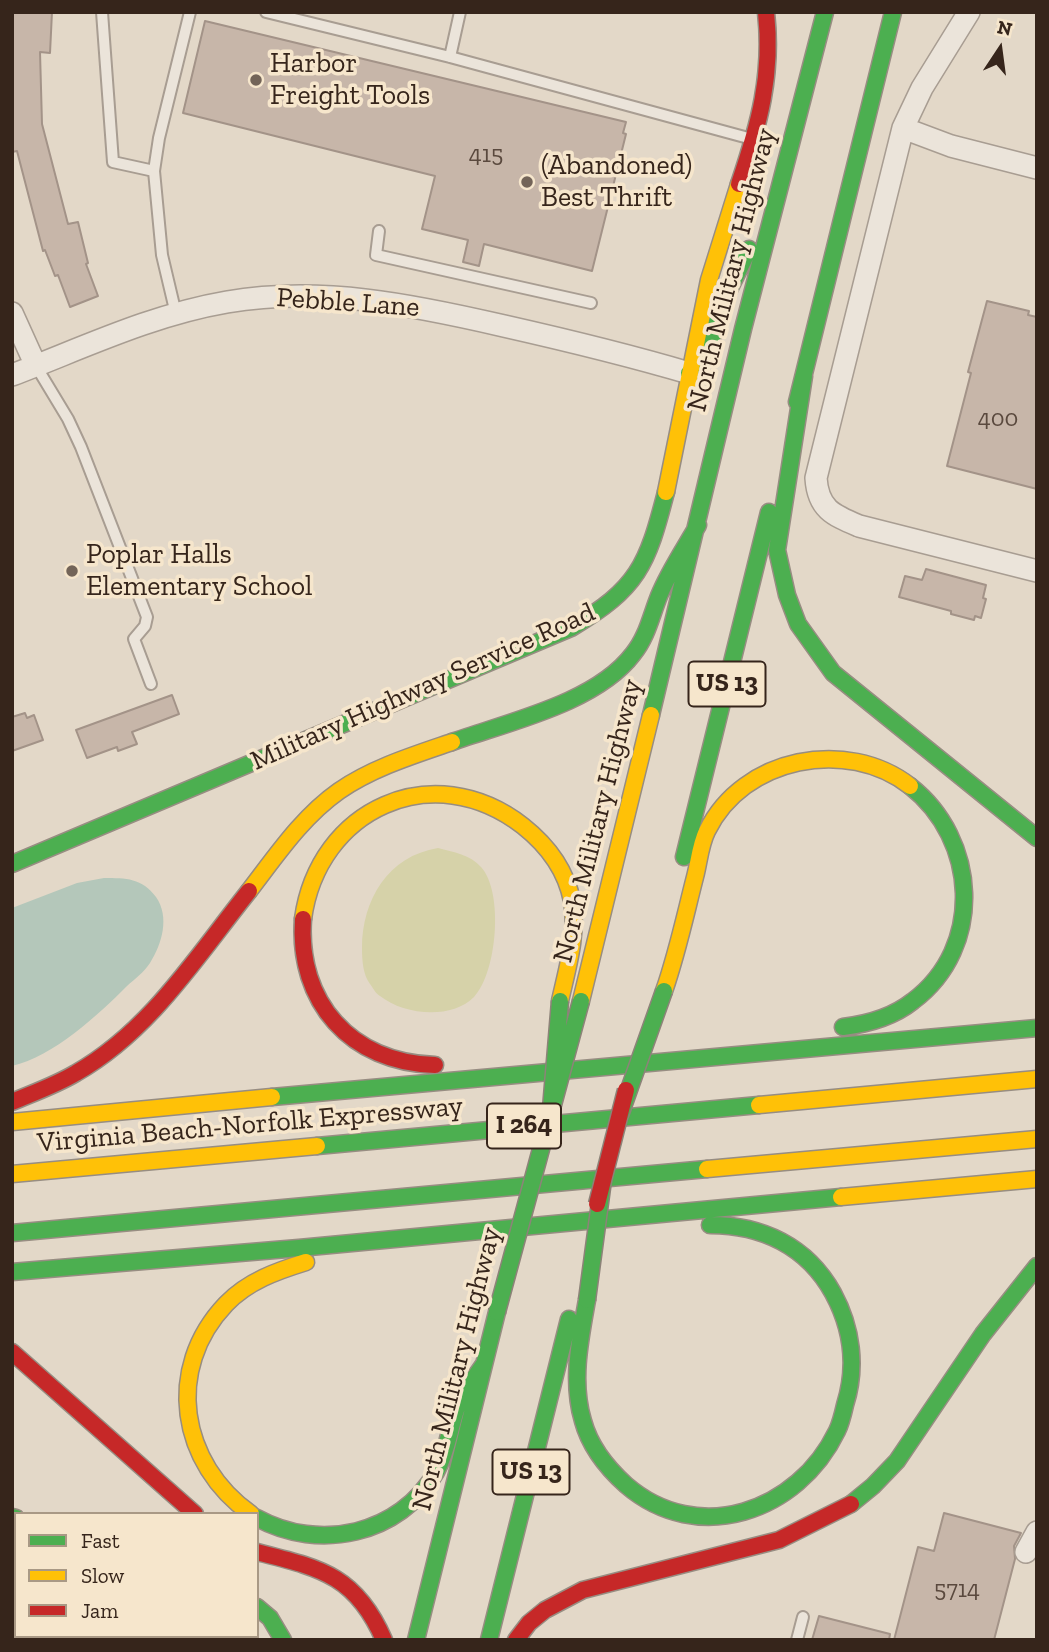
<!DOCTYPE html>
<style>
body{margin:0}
#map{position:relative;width:1049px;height:1652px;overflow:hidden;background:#e3d8c8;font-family:"Zilla Slab",serif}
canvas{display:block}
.frame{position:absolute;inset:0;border:14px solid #36251b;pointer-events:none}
.legend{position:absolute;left:14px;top:1512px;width:245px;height:126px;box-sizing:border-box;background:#f6e6cc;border:2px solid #a99985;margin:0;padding:9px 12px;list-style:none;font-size:21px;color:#36251b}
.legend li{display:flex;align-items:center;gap:14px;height:35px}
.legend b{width:35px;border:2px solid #a99985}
.north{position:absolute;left:965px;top:14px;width:70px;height:70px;-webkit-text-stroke:5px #f6e6cc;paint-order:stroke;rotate:13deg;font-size:19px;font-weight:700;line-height:28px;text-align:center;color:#36251b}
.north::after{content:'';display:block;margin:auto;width:24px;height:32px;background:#36251b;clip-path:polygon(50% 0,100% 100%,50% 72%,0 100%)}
</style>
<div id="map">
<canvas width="1049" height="1652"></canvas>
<div class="frame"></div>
<ul class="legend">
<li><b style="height:9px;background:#4caf50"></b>Fast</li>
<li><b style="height:9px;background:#ffc107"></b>Slow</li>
<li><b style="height:9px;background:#c62828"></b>Jam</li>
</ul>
<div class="north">N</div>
</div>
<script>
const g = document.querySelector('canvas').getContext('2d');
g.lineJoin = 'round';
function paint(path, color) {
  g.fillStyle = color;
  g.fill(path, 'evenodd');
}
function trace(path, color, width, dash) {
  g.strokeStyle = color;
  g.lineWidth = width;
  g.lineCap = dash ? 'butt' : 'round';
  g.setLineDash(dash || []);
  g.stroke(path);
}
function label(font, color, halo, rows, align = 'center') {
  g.font = font + ' "Zilla Slab",serif';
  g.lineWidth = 7;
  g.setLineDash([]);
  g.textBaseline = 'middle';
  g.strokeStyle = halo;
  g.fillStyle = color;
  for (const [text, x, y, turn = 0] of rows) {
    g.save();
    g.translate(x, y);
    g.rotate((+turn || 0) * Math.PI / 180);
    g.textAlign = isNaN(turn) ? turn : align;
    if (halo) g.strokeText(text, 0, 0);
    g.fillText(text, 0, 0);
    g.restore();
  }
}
paint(new Path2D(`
 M438,848C453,852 471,855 481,867C504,892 497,973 474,997C451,1020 404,1015 380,996C376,994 373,988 370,984C363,975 362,960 362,948C362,900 388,856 438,848Z`), '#d6d2a9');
paint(new Path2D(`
 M104,878C126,878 142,878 156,897C170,917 162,944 150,963C144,972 135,979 127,986C97,1016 54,1056 12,1066V908L77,883Z`), '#b4c7ba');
const building = new Path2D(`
 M12,12H52L50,53L40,52L42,124L68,224L78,222L88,263L86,264L98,296L70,307L58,275L55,276L45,250L43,251L17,151L12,152Z
 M205,21L626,122L623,133L626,134L592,271L484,244L479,266L463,262L468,240L422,229L435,176L183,113Z
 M987,301L1029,311L1028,315L1037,317V489L947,466L971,373L968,372Z
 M926,569L986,585L983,598L986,599L981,618L975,616L974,620L951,614V611L899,597L905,576L922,580Z
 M172,695L179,714L132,732L137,744L118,751L117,747L87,758L76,730Z
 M25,713L27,718L34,715L43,740L12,751V717Z
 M944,1513L1021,1533L1014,1546L1015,1559L994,1640H894L918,1547L934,1551Z
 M819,1616L890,1634L889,1640H812Z`);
paint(building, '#c7b6a9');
trace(building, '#a39388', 2);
const lane = new Path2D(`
 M102,12L113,162L154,171
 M266,12L450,57L752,139
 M450,57L460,12
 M379,231L376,255L591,303
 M176,314L162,255L154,171L159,138L190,12
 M36,366L68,419L81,447L147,617L145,626L134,639L151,684
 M797,1640L803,1617`);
const street = new Path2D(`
 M969,12L922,88L903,128L816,478C818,509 833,515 859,526L1037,571
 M903,128L951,146L1037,168
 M12,313L36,366
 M12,375C83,348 151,315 227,302C321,286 413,305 504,326C566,340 628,355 689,373
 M1026,1552L1037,1532`);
const fast = new Path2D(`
 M689,373L706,357L724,300L749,249
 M804,376L777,550L787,595L798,624L833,673L1037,838
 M797,402L893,12
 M651,715L743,329L825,12
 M452,742C508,722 596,703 633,654C647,637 651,616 659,596C669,571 685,548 698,525
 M684,857L769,512
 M12,864L571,628C638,588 647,566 666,492
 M843,1027C868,1024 893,1017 913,1001C985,947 978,839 910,786
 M272,1097L1037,1028
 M317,1146L759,1105
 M12,1233L707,1169
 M12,1272L299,1248L841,1197
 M587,1300C580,1339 571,1382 583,1421C590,1447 606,1467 626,1485C698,1547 798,1512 837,1431C841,1423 843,1414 845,1405C857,1367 852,1328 833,1293C807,1246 762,1225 710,1225
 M851,1504L873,1486L897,1461L983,1334L1037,1266
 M12,1517L16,1518
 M257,1518C319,1552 400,1535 436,1472C447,1452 449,1431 456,1410C462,1393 474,1379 484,1364
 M257,1607L270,1618L283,1640
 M12,1636L26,1640
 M416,1640L497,1312
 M489,1640L569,1319`);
const slow = new Path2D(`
 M666,492L709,280L739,184
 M249,891C276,856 302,817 339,791C372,768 414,755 452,742
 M303,919C318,809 433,756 523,826C547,845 566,870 572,901C578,934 567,969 560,1001
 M664,991C677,954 685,916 695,877C699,862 700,845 707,831C743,757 847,737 910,786
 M581,1001L651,715
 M759,1105L1037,1079
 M12,1122L272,1097
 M707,1169L1037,1139
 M12,1174L317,1146
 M841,1197L1037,1179
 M251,1514C180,1464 164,1369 226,1304C248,1281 277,1271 306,1262`);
const jam = new Path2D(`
 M739,184C759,125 773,75 766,12
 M303,919C297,1002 351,1063 435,1065
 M12,1102C33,1093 56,1085 76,1073C150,1031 197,956 249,891
 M12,1352L195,1514
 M257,1552C320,1568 356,1575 384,1640
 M516,1640L529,1623L545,1610L583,1590L779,1540L851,1504`);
trace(lane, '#a89d92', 14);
trace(street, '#a89d92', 24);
trace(fast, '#978d82', 19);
trace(slow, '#978d82', 19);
trace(jam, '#978d82', 19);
trace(lane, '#ebe4da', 10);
trace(street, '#ebe4da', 21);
trace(fast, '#4caf50', 16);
trace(slow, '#ffc107', 16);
trace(jam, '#c62828', 16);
const fastBridge = new Path2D(`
 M551,1109L560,1001
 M620,1115L664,991
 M587,1300L603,1180
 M497,1312L581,1001`);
const jamBridge = new Path2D(`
 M597,1204L626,1090`);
trace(fastBridge, '#8d8379', 19, []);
trace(jamBridge, '#8d8379', 19, []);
trace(fastBridge, '#4caf50', 16);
trace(jamBridge, '#c62828', 16);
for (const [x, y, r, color] of [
 [256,80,7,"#736458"],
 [527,182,7,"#736458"],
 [72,571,7,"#736458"]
]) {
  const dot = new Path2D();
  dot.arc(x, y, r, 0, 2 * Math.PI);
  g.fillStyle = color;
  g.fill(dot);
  trace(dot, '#f6e6cc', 2.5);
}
label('24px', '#5a493e', null, [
 ["415",486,155],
 ["400",998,419],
 ["5714",957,1590]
]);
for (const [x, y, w] of [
 [727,684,77],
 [524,1126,74],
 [531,1472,77]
]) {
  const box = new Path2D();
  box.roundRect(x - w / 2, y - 22.5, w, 45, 5);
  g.fillStyle = '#f6e6cc';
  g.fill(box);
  trace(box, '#36251b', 2);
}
label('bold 26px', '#36251b', null, [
 ["US 13",727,684],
 ["I 264",524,1126],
 ["US 13",531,1472]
]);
label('28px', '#36251b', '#f6e6cc', [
 ["Harbor",270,64],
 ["Freight Tools",270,96],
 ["(Abandoned)",541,166],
 ["Best Thrift",541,198],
 ["Poplar Halls",86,555],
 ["Elementary School",86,587]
], 'left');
label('28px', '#36251b', '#f6e6cc', [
 ["North Military Highway",732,270,-76],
 ["Pebble Lane",348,303,4],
 ["Military Highway Service Road",423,687,-24],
 ["North Military Highway",598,821,-76],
 ["Virginia Beach-Norfolk Expressway",250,1125,-5],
 ["North Military Highway",457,1369,-76]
]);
</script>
